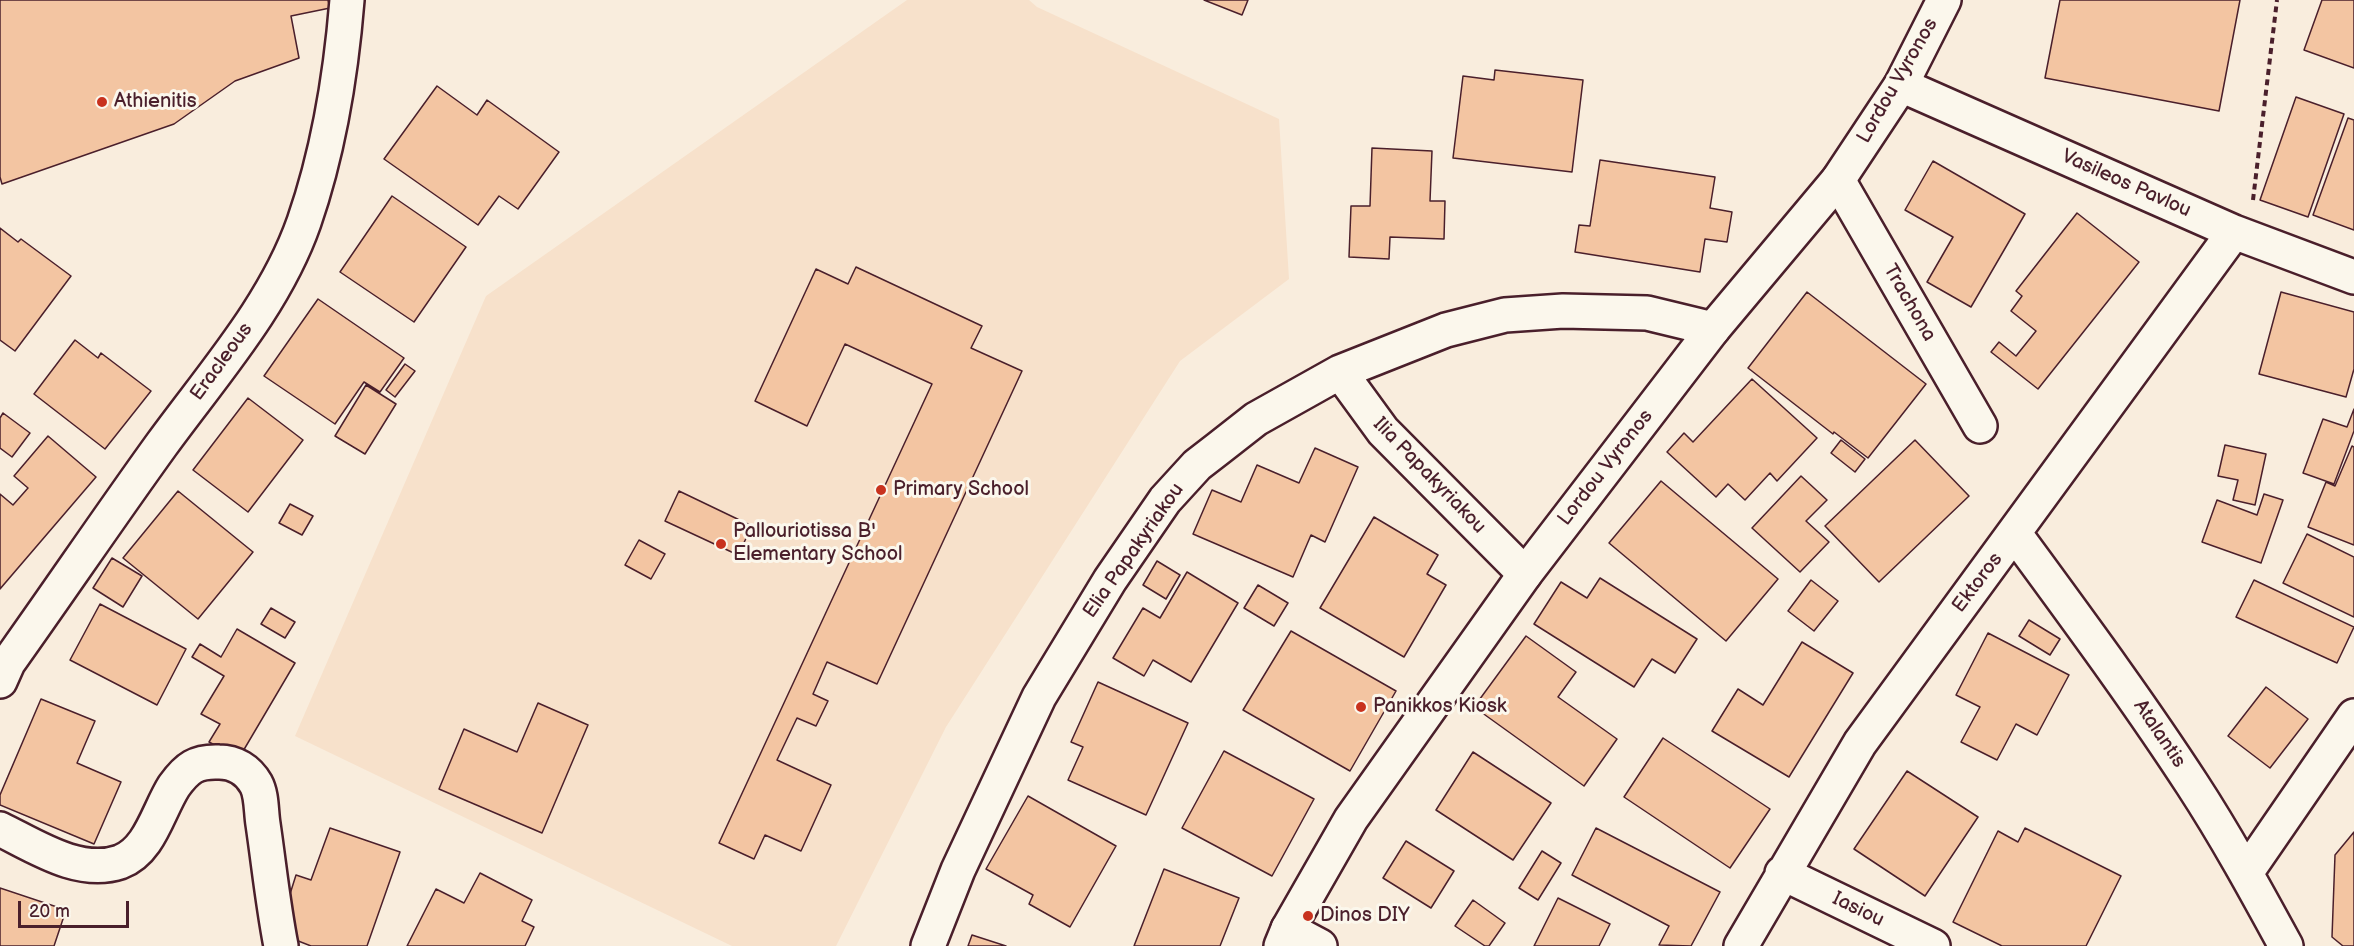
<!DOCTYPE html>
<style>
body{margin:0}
#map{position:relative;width:2354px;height:946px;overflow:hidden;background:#f9eddd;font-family:"Balsamiq Sans",sans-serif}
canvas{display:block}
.scale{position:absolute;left:18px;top:901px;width:111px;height:27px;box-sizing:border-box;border:3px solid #4a1f2b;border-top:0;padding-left:8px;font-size:18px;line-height:21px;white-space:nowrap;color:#4a1f2b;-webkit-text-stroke:4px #fbf7ec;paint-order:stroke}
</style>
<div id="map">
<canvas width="2354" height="946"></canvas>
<div class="scale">20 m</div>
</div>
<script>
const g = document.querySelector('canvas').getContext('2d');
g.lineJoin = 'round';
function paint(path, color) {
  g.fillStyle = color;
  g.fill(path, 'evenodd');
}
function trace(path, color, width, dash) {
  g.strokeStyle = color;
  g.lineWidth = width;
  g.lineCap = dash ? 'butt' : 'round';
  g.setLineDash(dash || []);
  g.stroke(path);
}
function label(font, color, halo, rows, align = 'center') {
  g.font = font + ' "Balsamiq Sans",sans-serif';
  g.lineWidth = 6;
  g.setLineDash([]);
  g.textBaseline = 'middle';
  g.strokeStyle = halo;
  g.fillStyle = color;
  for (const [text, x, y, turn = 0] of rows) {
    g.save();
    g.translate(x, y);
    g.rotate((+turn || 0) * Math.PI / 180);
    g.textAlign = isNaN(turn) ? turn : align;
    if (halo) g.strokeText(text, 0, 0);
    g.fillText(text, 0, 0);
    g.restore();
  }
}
paint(new Path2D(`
 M907,0H1029L1037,7L1279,119L1289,279L1180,361L946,727L836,946H732L295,736L486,296Z`), '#f7e1cb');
const building = new Path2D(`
 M0,0H328L330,8L291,16L299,58L235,81L174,124L2,184L0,177Z
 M1204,0H1248L1242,15Z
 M2060,0H2240L2219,111L2045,78Z
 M2322,0H2354V68L2304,50Z
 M1495,70L1583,80L1572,172L1453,158L1463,76L1494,80Z
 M437,86L477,115L487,100L559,152L518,209L499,196L478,225L384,159Z
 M2296,97L2344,114L2308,217L2260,200Z
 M2348,118L2354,120V230L2313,215Z
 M1372,148L1432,151L1430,201H1445L1444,239L1390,237L1389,259L1349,257L1351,206H1370Z
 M1600,160L1715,177L1710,208L1732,212L1727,242L1705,239L1700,272L1575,252L1579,225L1590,226Z
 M1933,161L2025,214L1971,307L1927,282L1953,237L1905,210Z
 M392,196L466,247L414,322L340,272Z
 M2077,213L2139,262L2038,389L1991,352L1999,342L2016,356L2036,331L2011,311L2022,296L2016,291Z
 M0,228L18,242L21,239L71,276L15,351L0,340Z
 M856,267L982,326L971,348L1022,371L877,684L827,662L813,694L828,701L816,726L797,718L777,760L831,785L801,851L765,835L754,859L719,843L932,384L845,344L807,426L755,401L816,269L848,284Z
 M1807,292L1926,384L1868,458L1834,432L1833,434L1748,368Z
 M2281,292L2354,312V369L2346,397L2259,374Z
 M318,299L404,358L380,392L364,382L335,424L264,376Z
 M75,340L98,358L101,353L151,391L105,449L34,394Z
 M405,364L415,371L395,397L386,390Z
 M1752,379L1817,438L1777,481L1770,473L1745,500L1728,484L1716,497L1667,452L1684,433L1693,442Z
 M366,385L396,404L365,454L335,436Z
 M248,398L303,440L248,512L193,470Z
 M2354,409V431L2334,484L2303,473L2323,419L2347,427Z
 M3,413L30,433L12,457L0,448V418Z
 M48,436L96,477L0,589V494L13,505L28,488L14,476Z
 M1841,440L1865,459L1855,472L1831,453Z
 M1915,440L1969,496L1879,582L1825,526Z
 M2225,445L2266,454L2255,505L2233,500L2238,480L2218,476Z
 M2352,446L2354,447V545L2308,527L2326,482L2335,486Z
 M1315,448L1358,467L1325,542L1311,535L1293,577L1193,534L1212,490L1241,502L1257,465L1299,483Z
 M1801,476L1827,500L1806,521L1829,542L1800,572L1752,528Z
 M1661,481L1778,579L1726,641L1609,543Z
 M178,491L253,552L198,619L123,558Z
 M679,491L752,526L738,555L665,521Z
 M2264,494L2283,500L2261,563L2202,542L2217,500L2257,515Z
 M290,504L313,516L302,535L279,523Z
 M1374,517L1438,555L1427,574L1446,585L1404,657L1320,608Z
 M2307,534L2354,557V617L2283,583Z
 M639,540L665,554L651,579L625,565Z
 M112,558L142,576L123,607L93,588Z
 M1157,561L1180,575L1166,599L1143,585Z
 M1187,572L1238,603L1191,682L1153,660L1144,676L1113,658L1143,608L1160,618Z
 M1600,578L1697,639L1675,673L1652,659L1634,687L1534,624L1561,582L1587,598Z
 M1811,580L1838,601L1814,631L1788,611Z
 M2254,580L2354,627L2337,663L2236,617Z
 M1258,585L1288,603L1274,626L1244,608Z
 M100,604L186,649L157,705L70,660Z
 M271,608L295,622L285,638L261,624Z
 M2029,620L2060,639L2050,655L2019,636Z
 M237,629L295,663L239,758L209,742L220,724L201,714L224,676L192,657L200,644L221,657Z
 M1291,631L1396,691L1350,771L1243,710Z
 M1988,633L2069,675L2037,735L2016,724L1997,760L1961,742L1980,707L1956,695Z
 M1526,636L1576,672L1558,697L1617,739L1584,786L1474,707Z
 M1802,642L1853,673L1789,777L1712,731L1738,689L1763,705Z
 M1098,682L1188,723L1146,815L1068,780L1083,747L1071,742Z
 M2266,687L2308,719L2270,768L2228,736Z
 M41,699L95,721L77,763L121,782L94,844L0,805V795Z
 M538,703L588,725L542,833L439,789L464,729L517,752Z
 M1663,738L1770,809L1730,868L1624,797Z
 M1224,751L1314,799L1272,876L1182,828Z
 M1473,752L1551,803L1513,860L1436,810Z
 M1907,771L1978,817L1925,896L1854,849Z
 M1028,796L1116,846L1070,927L1029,904L1033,895L986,869Z
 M330,828L400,852L367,946H311L288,937L284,913L296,875L311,880Z
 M1596,828L1720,892L1691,946L1659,945L1669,926L1572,875Z
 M2025,828L2121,876L2086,946H2002L1953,922L1998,831L2018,842Z
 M2354,832V946H2343L2332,937L2335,855Z
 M1406,841L1454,871L1431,908L1383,878Z
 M1542,851L1561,863L1538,900L1519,888Z
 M1164,869L1239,898L1220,946H1134Z
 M480,873L532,900L522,921L534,927L525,946H407L436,889L464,903Z
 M0,888L66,910L54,946H0Z
 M1558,898L1610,924L1599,946H1534Z
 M1473,900L1505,923L1489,946H1485L1455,926Z
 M972,935L1006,946H968Z`);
paint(building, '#f3c5a2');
trace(building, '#4a1f2b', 1.5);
const street = new Path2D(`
 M1901,85L2234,232L2354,277
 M1838,180L1980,426
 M1340,372L1383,431L1525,574
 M2015,534C2075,616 2136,698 2192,784C2226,836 2256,891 2286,946
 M0,681L8,663C60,590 110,516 162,444C213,374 275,305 304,222C329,150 341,75 347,0
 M0,829C35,846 79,876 120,862C150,851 158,811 174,786C187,768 196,761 219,762C235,762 248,770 256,784C262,795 261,812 263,824C269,865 273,905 281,946
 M1782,873L1933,946
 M2246,873L2354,716
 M1288,929L1320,946
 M928,946L958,870L1039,697L1110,580L1165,500L1197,465L1219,448L1256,419L1340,372L1446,330L1505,315L1563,311L1647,313L1713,329
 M1741,946L1860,743L2234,232`);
const secondary = new Path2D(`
 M1281,946L1288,929L1351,819L1525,574L1713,329L1838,180L1901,85L1944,0`);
trace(street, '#4a1f2b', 38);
trace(secondary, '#4a1f2b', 38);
trace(new Path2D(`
 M2253,200L2277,0`), '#4a1f2b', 4, [6, 4.5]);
trace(street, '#fbf7ec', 33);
trace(secondary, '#fbf7ec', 33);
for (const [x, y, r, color] of [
 [102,102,6,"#c8321e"],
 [881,490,6,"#c8321e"],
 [721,544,6,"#c8321e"],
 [1361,707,6,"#c8321e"],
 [1308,916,6,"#c8321e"]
]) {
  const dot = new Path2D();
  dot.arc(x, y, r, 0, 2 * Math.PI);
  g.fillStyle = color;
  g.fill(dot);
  trace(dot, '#fbf7ec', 2);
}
label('20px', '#4a1f2b', '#fbf7ec', [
 ["Lordou Vyronos",1898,81,-60],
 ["Vasileos Pavlou",2126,184,24],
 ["Trachona",1909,303,60],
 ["Eracleous",222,362,-54],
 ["Lordou Vyronos",1606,468,-52],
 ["Ilia Papakyriakou",1429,476,46],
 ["Elia Papakyriakou",1134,551,-55],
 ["Ektoros",1978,583,-53],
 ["Atalantis",2159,734,56],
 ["Iasiou",1858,910,26]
]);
label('20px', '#4a1f2b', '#fbf7ec', [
 ["Athienitis",114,102],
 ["Primary School",893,490],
 ["Pallouriotissa B'",733,532],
 ["Elementary School",733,555],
 ["Panikkos Kiosk",1373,707],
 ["Dinos DIY",1320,916]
], 'left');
</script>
